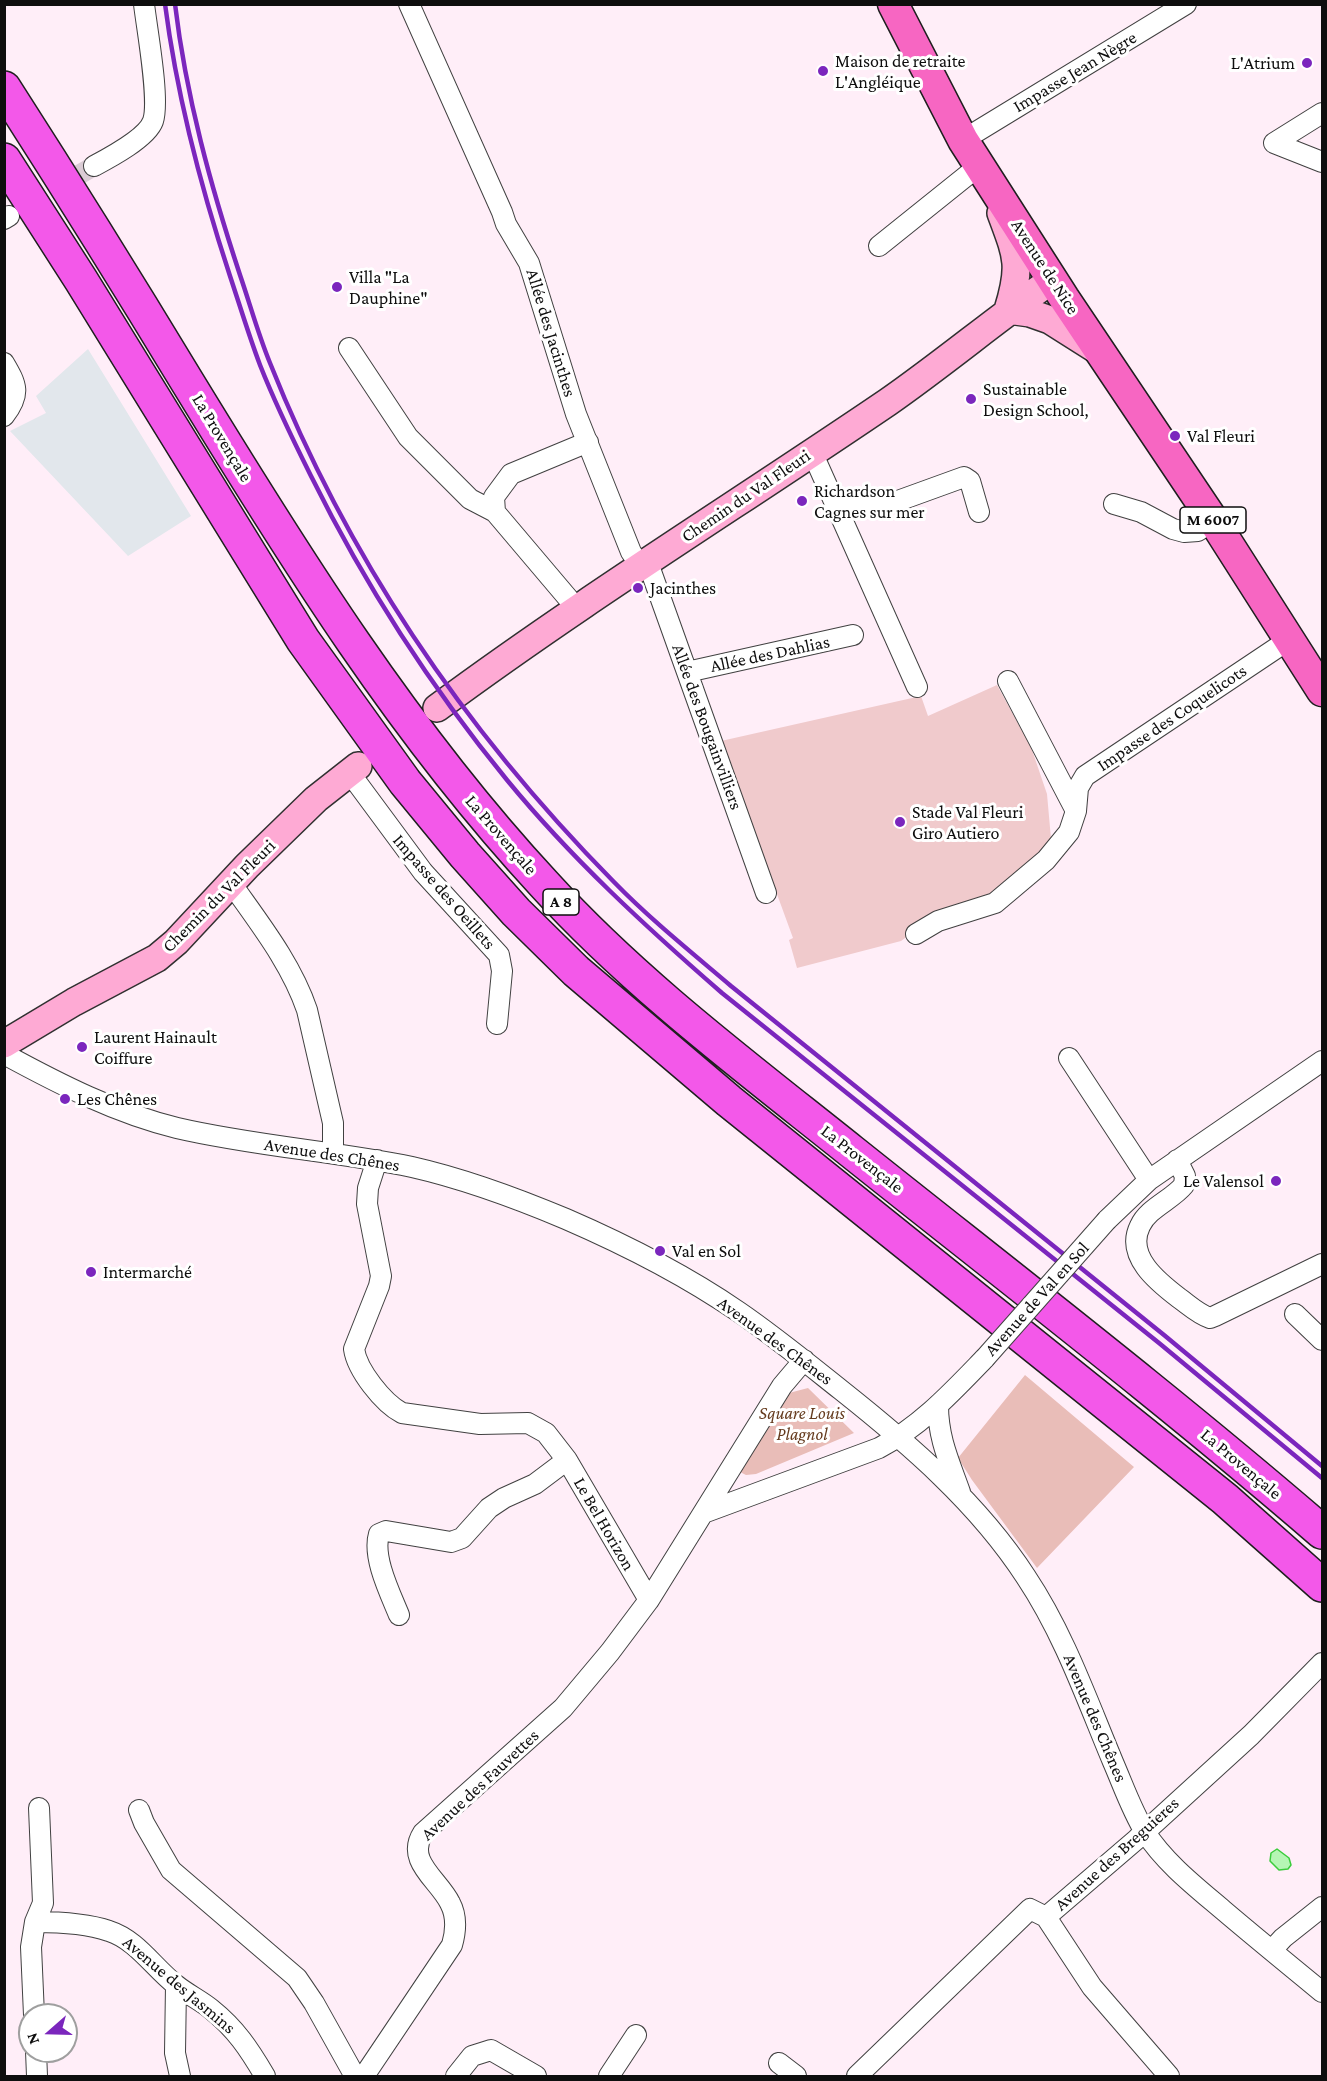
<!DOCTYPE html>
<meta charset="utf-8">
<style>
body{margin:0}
#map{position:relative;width:1327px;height:2081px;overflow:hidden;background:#ffeef8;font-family:"Crimson Pro",serif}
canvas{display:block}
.frame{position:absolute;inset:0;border:6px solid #0e0e0e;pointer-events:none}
.north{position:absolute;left:18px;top:2003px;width:60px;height:60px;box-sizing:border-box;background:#fff;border:2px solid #9f9f9f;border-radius:50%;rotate:250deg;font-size:16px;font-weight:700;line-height:24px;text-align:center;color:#0e0e0e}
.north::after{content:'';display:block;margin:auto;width:21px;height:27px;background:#7b26bd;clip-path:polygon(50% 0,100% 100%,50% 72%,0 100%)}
</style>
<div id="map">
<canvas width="1327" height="2081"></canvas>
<div class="frame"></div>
<div class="north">N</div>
</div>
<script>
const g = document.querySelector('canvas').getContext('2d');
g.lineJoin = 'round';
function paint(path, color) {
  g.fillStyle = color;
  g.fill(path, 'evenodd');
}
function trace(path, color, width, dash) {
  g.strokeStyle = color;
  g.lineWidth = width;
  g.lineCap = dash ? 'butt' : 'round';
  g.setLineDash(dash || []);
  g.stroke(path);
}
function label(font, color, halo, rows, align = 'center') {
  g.font = font + ' "Crimson Pro",serif';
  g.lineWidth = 6;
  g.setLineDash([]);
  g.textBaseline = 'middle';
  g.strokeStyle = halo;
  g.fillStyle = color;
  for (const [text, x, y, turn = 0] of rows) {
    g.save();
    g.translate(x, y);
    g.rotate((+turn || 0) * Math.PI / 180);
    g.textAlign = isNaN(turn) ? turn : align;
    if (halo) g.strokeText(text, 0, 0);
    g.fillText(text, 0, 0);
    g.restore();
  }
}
paint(new Path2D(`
 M88,349L191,516L128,556L10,431L46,413L36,396Z`), '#e2e7ec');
paint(new Path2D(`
 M1025,1375L1134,1467L1037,1568L972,1480L958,1458Z
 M808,1388L854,1433L756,1474L746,1475L738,1471L789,1393Z`), '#e9bdb8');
paint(new Path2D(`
 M997,685L1031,747L1047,794L1052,850L992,899L930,920L901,941L797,968L789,940L793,938L721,741L921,696L928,716Z`), '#f0cacc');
const water = new Path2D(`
 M1277,1849L1289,1858L1291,1865L1288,1869L1279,1870L1270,1861L1271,1853Z`);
paint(water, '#b5f6b4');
trace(water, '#3bcc3c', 1.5);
trace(new Path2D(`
 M24,207L94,166`), '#dbccd5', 20, [20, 10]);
const street = new Path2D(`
 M409,4L502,212L506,224L529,263L576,414L631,552L641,567
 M1322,113L1274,143L1322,162
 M963,140L1186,4
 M94,166C109,158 147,138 153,121C160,100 147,30 144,4
 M4,219L9,216
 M879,246L980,165
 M349,348L408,437L470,499L495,512
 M4,363C17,385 21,394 4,416
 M812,452L917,687
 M1114,504L1141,512L1173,529L1184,532L1198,531L1213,520
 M838,511L895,502L964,477L970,481L979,512
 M648,563L766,893
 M578,610L495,512L494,497L511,474L588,442
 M687,672L853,635
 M1008,681L1076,811
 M349,772L423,872L499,955L502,971L497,1024
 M231,883C259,923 291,963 307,1010L333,1123V1152
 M916,934L938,921L995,903L1046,860L1069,832L1076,811L1078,788L1085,776L1290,639
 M4,1054C59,1084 116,1113 177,1128C254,1146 334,1151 412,1167C465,1179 516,1198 566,1219C626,1245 685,1275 739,1312C774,1336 807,1363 841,1390C909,1444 978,1503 1026,1577C1064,1634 1087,1700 1113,1762C1123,1785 1132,1811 1145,1832C1165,1863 1196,1887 1223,1910C1256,1938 1289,1965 1322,1992
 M1069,1058L1149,1180
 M377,1160L368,1188L367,1204L381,1276L379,1286L354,1349C357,1370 383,1403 402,1413L480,1424L528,1423L546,1433L567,1460
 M1177,1160L1185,1176L1184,1185C1172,1200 1148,1208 1140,1226C1125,1256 1158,1282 1179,1298C1189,1305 1198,1314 1210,1318L1215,1316L1322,1264
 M1107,1220L1149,1180L1322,1061
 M1295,1314L1322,1340
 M938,1405C938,1438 949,1461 960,1492
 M706,1512L879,1448C921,1426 952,1392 985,1358
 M399,1615C390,1593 372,1557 379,1534L386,1531L451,1542L462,1538L489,1508L504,1498L535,1484L567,1460L649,1600
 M139,1810L144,1823L171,1870L297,1978L314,2003L352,2071L359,2076
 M1046,1917L1092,1987L1169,2076
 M35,1922C59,1922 86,1923 109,1931C137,1940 153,1967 176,1985C187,1994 200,2000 211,2009C236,2029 249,2049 265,2076
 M1272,1950L1283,1938L1322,1907
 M176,1985L175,2053L180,2076
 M34,2015L31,1947L35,1922L43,1903L39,1808
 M36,2051L37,2076
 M779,2063L796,2076
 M364,2076L452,1945C456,1931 457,1916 450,1903C439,1880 405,1861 423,1833L563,1708L610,1652L649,1600L782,1386L804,1360
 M456,2076L472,2056L491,2050L536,2076
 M609,2076L636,2035
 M857,2076L1030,1909L1046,1917L1137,1839L1251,1735L1322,1663`);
const secondary = new Path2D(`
 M1001,213C1017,256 1022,265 1008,310
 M1008,310L1030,313L1050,320L1099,351
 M437,708C583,600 738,504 888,402C944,363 996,319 1052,280
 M4,1044L74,1002L157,958L176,942L247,866L316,799L358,766`);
const primary = new Path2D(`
 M893,4L963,140L1064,298L1213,520L1322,691`);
const highway = new Path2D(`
 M4,88C67,186 128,284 188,383C295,558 404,733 544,884C635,984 746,1067 851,1151C1009,1277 1169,1400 1322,1532
 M4,160L81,280L303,640L405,782L465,855L516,912L576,971L729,1101L1225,1499L1322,1585`);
trace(street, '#414141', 22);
trace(secondary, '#303030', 30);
trace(primary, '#1f1f1f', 33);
trace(highway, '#1f1f1f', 36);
trace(street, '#fff', 20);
trace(secondary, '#feaad4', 27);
trace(primary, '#f766c2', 30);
trace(highway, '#f358e9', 33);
trace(new Path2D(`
 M165,4C177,97 201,188 230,276C240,306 249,336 260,365C275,403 293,440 311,476C365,585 430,686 507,780C571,858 646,927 722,993L1159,1343L1322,1478
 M175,4C186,97 211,187 240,275C250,304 258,334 270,363C348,559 466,732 614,882C650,919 691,952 731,986L1164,1335L1322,1466`), '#7b26bd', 4.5);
const streetBridge = new Path2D(`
 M985,1358L1107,1220`);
trace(streetBridge, '#414141', 22, []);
trace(streetBridge, '#fff', 20);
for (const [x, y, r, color] of [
 [1307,63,6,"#7b26bd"],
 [823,71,6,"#7b26bd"],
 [337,287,6,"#7b26bd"],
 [971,399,6,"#7b26bd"],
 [1175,436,6,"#7b26bd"],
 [802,501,6,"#7b26bd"],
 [638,588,6,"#7b26bd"],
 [900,822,6,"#7b26bd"],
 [82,1047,6,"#7b26bd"],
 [65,1099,6,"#7b26bd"],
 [1276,1181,6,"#7b26bd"],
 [660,1251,6,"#7b26bd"],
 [91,1272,6,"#7b26bd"]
]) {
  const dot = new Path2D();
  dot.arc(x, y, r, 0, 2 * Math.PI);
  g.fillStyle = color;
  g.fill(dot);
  trace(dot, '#fff', 2);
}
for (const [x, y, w] of [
 [1213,520,66],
 [561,902,36]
]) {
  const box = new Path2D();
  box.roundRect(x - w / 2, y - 13, w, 26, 4.5);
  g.fillStyle = '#fff';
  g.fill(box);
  trace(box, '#0e0e0e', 1.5);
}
label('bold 16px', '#0e0e0e', null, [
 ["M 6007",1213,520],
 ["A 8",561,902]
]);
label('18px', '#0e0e0e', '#fff', [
 ["Maison de retraite",835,61],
 ["L'Angléique",835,82],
 ["L'Atrium",1295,63,"right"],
 ["Villa \"La",349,277],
 ["Dauphine\"",349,298],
 ["Sustainable",983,389],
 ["Design School,",983,410],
 ["Val Fleuri",1187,436],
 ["Richardson",814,491],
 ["Cagnes sur mer",814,512],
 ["Jacinthes",650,588],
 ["Stade Val Fleuri",912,812],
 ["Giro Autiero",912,833],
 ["Laurent Hainault",94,1037],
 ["Coiffure",94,1058],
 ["Les Chênes",77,1099],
 ["Le Valensol",1264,1181,"right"],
 ["Val en Sol",672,1251],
 ["Intermarché",103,1272]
], 'left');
label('18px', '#0e0e0e', '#fff', [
 ["Impasse Jean Nègre",1075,72,-31],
 ["Avenue de Nice",1045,267,57],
 ["Allée des Jacinthes",551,333,73],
 ["La Provençale",222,438,59],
 ["Chemin du Val Fleuri",746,496,-34],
 ["Allée des Dahlias",770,654,-12],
 ["Impasse des Coquelicots",1172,718,-34],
 ["Allée des Bougainvilliers",707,727,70],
 ["La Provençale",501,835,49],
 ["Impasse des Oeillets",444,892,49],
 ["Chemin du Val Fleuri",219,896,-45],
 ["Avenue des Chênes",332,1155,9],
 ["La Provençale",862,1159,38],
 ["Avenue de Val en Sol",1037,1299,-48],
 ["Avenue des Chênes",775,1341,36],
 ["La Provençale",1241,1464,40],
 ["Le Bel Horizon",604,1524,60],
 ["Avenue des Chênes",1095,1718,67],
 ["Avenue des Fauvettes",480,1785,-43],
 ["Avenue des Breguieres",1117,1854,-42],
 ["Avenue des Jasmins",179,1985,40]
]);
label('italic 18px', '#653b1e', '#fff', [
 ["Square Louis",802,1413],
 ["Plagnol",802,1434]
]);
</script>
